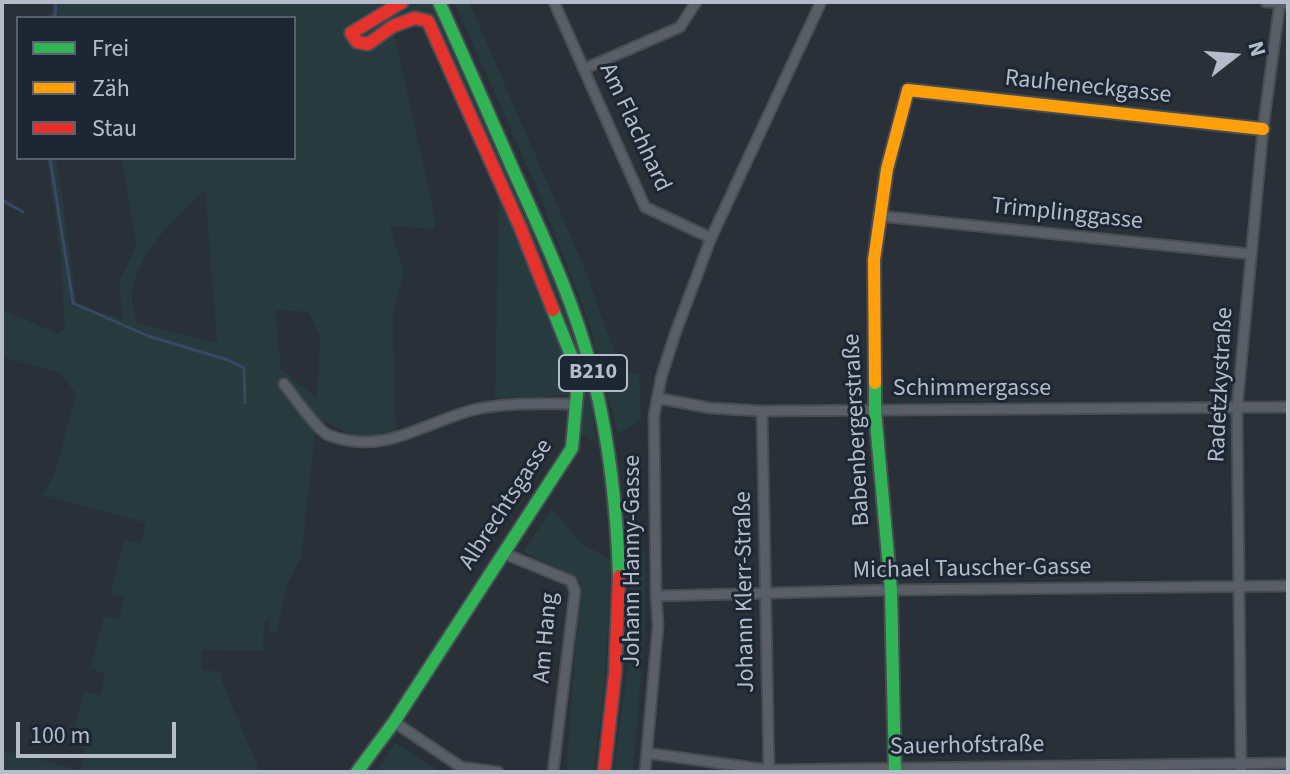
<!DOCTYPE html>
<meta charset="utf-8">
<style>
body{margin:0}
#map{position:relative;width:1290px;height:774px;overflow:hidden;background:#2a3038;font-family:"Source Sans 3",sans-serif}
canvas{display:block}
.frame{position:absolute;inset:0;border:4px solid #b4bcc9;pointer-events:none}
.legend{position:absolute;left:16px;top:16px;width:280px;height:144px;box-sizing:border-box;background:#1d2633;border:2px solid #59626f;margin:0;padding:10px 14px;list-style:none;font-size:24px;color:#b4bcc9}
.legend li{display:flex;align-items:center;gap:16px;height:40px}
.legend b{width:40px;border:2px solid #59626f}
.north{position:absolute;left:1194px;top:16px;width:80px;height:80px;-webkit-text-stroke:6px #1d2633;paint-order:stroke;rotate:73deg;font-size:22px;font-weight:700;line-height:32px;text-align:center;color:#b4bcc9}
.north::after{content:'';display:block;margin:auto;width:28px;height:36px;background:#b4bcc9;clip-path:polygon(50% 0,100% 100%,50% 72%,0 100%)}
.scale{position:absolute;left:16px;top:722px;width:160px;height:36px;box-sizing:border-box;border:4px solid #b4bcc9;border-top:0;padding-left:10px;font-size:24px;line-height:28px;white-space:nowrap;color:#b4bcc9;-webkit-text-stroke:6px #1d2633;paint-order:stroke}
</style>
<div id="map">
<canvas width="1290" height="774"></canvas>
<div class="frame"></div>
<ul class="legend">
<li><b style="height:10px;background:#30b455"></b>Frei</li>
<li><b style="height:10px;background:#ff9f0a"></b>Zäh</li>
<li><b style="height:10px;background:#e5322d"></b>Stau</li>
</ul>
<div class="north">N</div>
<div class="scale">100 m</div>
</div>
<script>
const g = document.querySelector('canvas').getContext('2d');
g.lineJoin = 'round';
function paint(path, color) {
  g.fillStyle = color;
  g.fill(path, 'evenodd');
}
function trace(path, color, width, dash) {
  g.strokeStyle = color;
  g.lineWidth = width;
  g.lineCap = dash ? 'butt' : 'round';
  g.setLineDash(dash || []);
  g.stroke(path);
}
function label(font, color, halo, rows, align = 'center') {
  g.font = font + ' "Source Sans 3",sans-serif';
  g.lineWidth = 6;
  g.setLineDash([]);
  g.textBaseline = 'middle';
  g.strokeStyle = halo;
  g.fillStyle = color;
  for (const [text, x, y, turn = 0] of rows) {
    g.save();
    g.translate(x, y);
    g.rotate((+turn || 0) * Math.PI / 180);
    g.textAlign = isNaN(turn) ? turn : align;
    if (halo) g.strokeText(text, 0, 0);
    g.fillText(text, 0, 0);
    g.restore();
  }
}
paint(new Path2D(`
 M53,2H431L561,298L584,367L590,394L596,443L578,432L580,395L495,398L499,192L420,24L394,33L434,213L435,229L390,226L404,272L393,313L396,432C361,446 346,431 317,418L301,557L287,585L277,631L270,633V617L264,622L263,651L203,650L201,669L222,673V681L260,772H2V750L80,770L86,749L70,745L84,691L100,695L105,673L90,669L104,616L119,619L124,598L110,594L124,540L141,544L146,523L42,495L55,473L76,394L61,373L2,357V310L59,334L65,329L60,251L47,158H57L77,306L123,319L119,282L136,246L122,158H294V18H44L52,13ZM205,190L217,343L137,323C135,315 132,306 132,298C132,259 177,214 205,190ZM275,310L309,312L320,337L317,398L281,369Z
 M454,2H469L587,274L621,371L639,374L641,420L618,434L589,322L537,188Z
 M552,509L581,543L611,560C608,631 605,702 593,772H566L581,581L523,551Z
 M645,549L646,613L633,772H613L631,648V559Z
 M395,743L438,770L454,772H376Z`), '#273a3e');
trace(new Path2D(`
 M51,18L55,15L56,2
 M50,158L73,303L148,336L228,360L244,368L245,403
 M2,200L23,212`), '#384963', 3);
const street = new Path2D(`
 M554,2L645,207L711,238
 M1266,2L1288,3
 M584,69L680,27L696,2
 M879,216L1251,254
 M284,384C292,394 318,431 328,435C387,457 424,421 477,409C510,402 542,404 576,404
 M657,398L710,408L762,411L1288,407
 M762,411L769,772
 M503,553L571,581L575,591L553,772
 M656,596L891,590L1288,586
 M394,722L461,767L498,772
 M647,753L769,770L1288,763
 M645,772L658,625L656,596L654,416L661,378L675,334L711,238L821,2
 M1241,772L1237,408L1263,129L1280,2`);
const fast = new Path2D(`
 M439,2C465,59 490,117 515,174C546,242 578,311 595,384C610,447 617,511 619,576
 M875,383V411L891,590L895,772
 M357,772L394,722L572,448L578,382L573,360L553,310`);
const slow = new Path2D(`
 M875,383L874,260L887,169L908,90L1263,129`);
const jam = new Path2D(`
 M402,2L351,33L357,42L368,44L393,26L415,18L428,21L521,229L553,310
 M604,772L615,674L619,576`);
trace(street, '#484c53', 13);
trace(fast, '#484c53', 16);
trace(slow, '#484c53', 16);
trace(jam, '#484c53', 16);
trace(street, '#5a5e66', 9);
trace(fast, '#30b455', 12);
trace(slow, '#ff9f0a', 12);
trace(jam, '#e5322d', 12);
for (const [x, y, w] of [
 [593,373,68]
]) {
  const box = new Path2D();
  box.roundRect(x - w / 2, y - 18, w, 36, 6);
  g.fillStyle = '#1d2633';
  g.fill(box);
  trace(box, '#b4bcc9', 2);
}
label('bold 22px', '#b4bcc9', null, [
 ["B210",593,373]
]);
label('24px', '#b4bcc9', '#1d2633', [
 ["Rauheneckgasse",1088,88,6],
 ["Am Flachhard",634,128,65],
 ["Trimplinggasse",1067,215,6],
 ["Radetzkystraße",1222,385,-87],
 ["Schimmergasse",972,390],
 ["Babenbergerstraße",858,430,-93],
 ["Albrechtsgasse",507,505,-57],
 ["Johann Hanny-Gasse",634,561,-90],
 ["Michael Tauscher-Gasse",972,570,-1],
 ["Johann Klerr-Straße",746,592,-91],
 ["Am Hang",547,638,-85],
 ["Sauerhofstraße",967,747,-1]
]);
</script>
